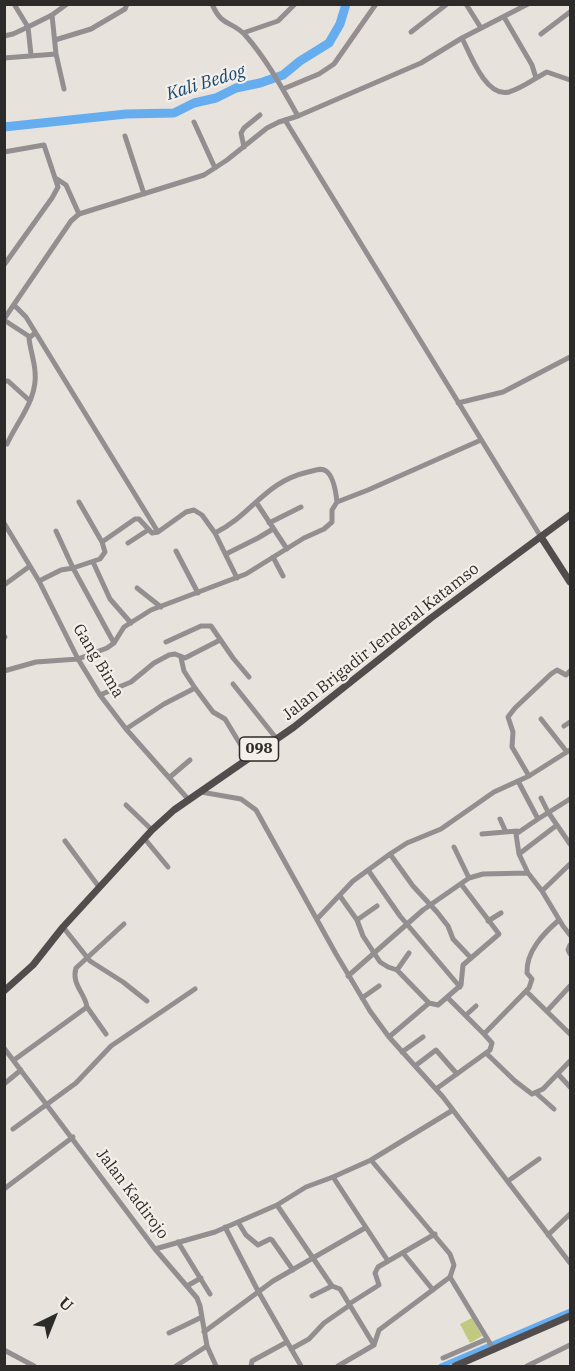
<!DOCTYPE html>
<style>
body{margin:0}
#map{position:relative;width:575px;height:1371px;overflow:hidden;background:#e8e2dd;font-family:"IBM Plex Serif",serif}
canvas{display:block}
.frame{position:absolute;inset:0;border:6px solid #2d2b29;pointer-events:none}
.north{position:absolute;left:24px;top:1287px;width:60px;height:60px;-webkit-text-stroke:4px #f5efea;paint-order:stroke;rotate:43deg;font-size:16px;font-weight:700;line-height:24px;text-align:center;color:#2d2b29}
.north::after{content:'';display:block;margin:auto;width:21px;height:27px;background:#2d2b29;clip-path:polygon(50% 0,100% 100%,50% 72%,0 100%)}
</style>
<div id="map">
<canvas width="575" height="1371"></canvas>
<div class="frame"></div>
<div class="north">U</div>
</div>
<script>
const g = document.querySelector('canvas').getContext('2d');
g.lineJoin = 'round';
function paint(path, color) {
  g.fillStyle = color;
  g.fill(path, 'evenodd');
}
function trace(path, color, width, dash) {
  g.strokeStyle = color;
  g.lineWidth = width;
  g.lineCap = dash ? 'butt' : 'round';
  g.setLineDash(dash || []);
  g.stroke(path);
}
function label(font, color, halo, rows, align = 'center') {
  g.font = font + ' "IBM Plex Serif",serif';
  g.lineWidth = 4.5;
  g.setLineDash([]);
  g.textBaseline = 'middle';
  g.strokeStyle = halo;
  g.fillStyle = color;
  for (const [text, x, y, turn = 0] of rows) {
    g.save();
    g.translate(x, y);
    g.rotate((+turn || 0) * Math.PI / 180);
    g.textAlign = isNaN(turn) ? turn : align;
    if (halo) g.strokeText(text, 0, 0);
    g.fillText(text, 0, 0);
    g.restore();
  }
}
paint(new Path2D(`
 M472,1318L482,1336L470,1343L460,1324Z`), '#c1c980');
trace(new Path2D(`
 M441,1366L570,1311`), '#65adef', 5);
trace(new Path2D(`
 M4,127L126,114L174,113L194,103L216,98L236,88L260,83L283,75L300,61L329,43L340,24L346,4`), '#65adef', 9);
trace(new Path2D(`
 M14,4L28,27L52,15L67,4
 M212,4C222,28 232,20 246,36C267,60 282,88 298,116
 M466,4L481,28
 M52,15L56,54L64,89
 M504,17L532,65L536,78
 M411,32L447,4
 M243,33L278,21L295,4
 M541,34L570,12
 M4,36L13,34L28,27L31,55
 M462,38C470,54 486,98 509,92C523,88 535,78 547,72L570,80
 M55,40L91,29L125,9L127,4
 M4,58L56,54
 M283,89L319,74L334,64L376,4
 M285,120L541,537
 M194,122L215,168
 M125,136L144,194
 M244,147L241,133L244,128L260,115
 M4,152L44,145L58,187L52,198L4,265
 M57,179L66,185L79,214
 M14,305L26,317L158,532L186,512L194,510L202,515L215,533C252,515 264,482 308,472C314,471 321,467 326,471C334,476 336,493 337,502L368,490L481,440
 M4,319L71,221L79,214L204,175L227,160L267,128L279,122L298,116L421,63L462,38L528,4
 M4,320L30,337
 M4,381H8L30,401
 M458,403L503,392L570,357
 M7,444C18,420 38,399 35,371C34,359 30,349 29,338L35,333
 M79,502L102,542L105,552L100,559L73,568L114,643
 M256,502L287,549
 M4,523L39,581L78,659L100,695L126,729L188,799
 M269,523L301,507
 M215,533L237,578
 M102,542L135,519H139L152,533L158,532
 M128,543L148,530
 M176,551L198,593
 M226,554L258,538L273,529
 M273,557L283,576
 M93,562L110,599L131,623
 M39,581L61,570L73,568L56,531
 M4,585L30,566
 M137,588L161,607
 M4,636L5,637
 M166,642L201,626H211L233,658L249,677
 M181,658L184,671L195,688L213,712L225,719L248,757
 M4,671L36,662L78,659L107,648L114,643L124,627L151,610L246,574L304,538L324,529L332,522V510L337,502
 M233,684L276,738
 M100,695L131,682L154,663L169,655L175,654L185,658L220,640
 M541,719L567,752
 M564,726L570,722
 M126,729L164,704L195,688
 M529,776L512,747L513,732L508,717L515,708L551,674L557,670L566,675L570,671
 M170,777L190,760
 M518,781L538,819L516,834L519,854L528,873
 M201,792L241,799L256,810L336,954L370,1011L389,1037L443,1097L570,1263
 M541,798L548,812L570,844
 M126,805L152,830
 M500,819L506,832
 M538,819L570,799
 M482,834L517,831
 M144,838L168,867
 M65,841L99,887
 M454,847L469,878
 M390,854L413,886L437,912L448,926L453,939L471,958
 M519,854L557,825
 M368,870L400,916L460,987
 M542,891L570,864
 M340,896L357,920L363,936L380,962L388,967L397,970L429,1003L438,1005L461,985L463,965L499,934L461,884
 M317,919L353,881L390,854L407,843L441,829L494,792L529,776L570,750
 M357,920L377,906
 M488,921L501,913
 M63,927L90,961L123,982L147,1001
 M570,945L568,950L570,954
 M397,970L409,953
 M348,976L423,910L469,878L483,874L528,873L542,891L563,926L570,935
 M527,992L570,1034
 M362,998L379,986
 M448,998L484,1034
 M87,1007L106,1034
 M547,1011L570,986
 M466,1015L476,1006
 M389,1037L429,1003
 M4,1048L155,1249L197,1298L200,1306L207,1346L216,1366
 M402,1052L423,1037
 M486,1053L515,1081L532,1094L543,1089L570,1061
 M14,1060L87,1007C85,993 71,984 76,968L124,924
 M415,1066L436,1050L457,1074
 M558,1074L570,1087
 M4,1084L21,1070
 M436,1089L490,1050L492,1043L484,1034L529,988L532,979L527,973C526,951 544,933 559,920
 M536,1093L554,1109
 M13,1129L76,1083L111,1046L195,989
 M333,1177L388,1261
 M508,1181L539,1159
 M4,1189L73,1137
 M277,1205L332,1286L340,1289L374,1345
 M238,1222L246,1235L258,1245L270,1239L272,1240L293,1270
 M225,1227L258,1291L301,1366
 M548,1235L570,1214
 M178,1242L210,1294
 M155,1249L215,1232L277,1205L306,1187L333,1177L371,1160L453,1110
 M403,1253L433,1290
 M450,1277L494,1350
 M187,1286L201,1278
 M312,1296L332,1286
 M349,1304L379,1285L375,1273L378,1267L435,1234
 M204,1332L273,1281L365,1228
 M169,1333L202,1317
 M291,1349L309,1339L324,1323L350,1305
 M4,1350L34,1366
 M443,1358L487,1339
 M176,1366L207,1346
 M251,1366L252,1361L287,1342
 M338,1366L374,1345L379,1330L450,1277L454,1265L450,1254L371,1160
 M527,1366L570,1345`), '#938f90', 5);
trace(new Path2D(`
 M541,537L570,582
 M4,991L33,965L63,927L152,830L174,810L294,727L431,618L570,515
 M455,1366L570,1316`), '#524c4d', 7);
for (const [x, y, w] of [
 [259,749,39]
]) {
  const box = new Path2D();
  box.roundRect(x - w / 2, y - 12, w, 24, 4.5);
  g.fillStyle = '#f5efea';
  g.fill(box);
  trace(box, '#2d2b29', 1.5);
}
label('bold 15px', '#2d2b29', null, [
 ["098",259,749]
]);
label('16px', '#2d2b29', '#f5efea', [
 ["Jalan Brigadir Jenderal Katamso",381,642,-38],
 ["Gang Bima",98,661,59],
 ["Jalan Kadirojo",132,1194,53]
]);
label('italic 18px', '#154974', '#f5efea', [
 ["Kali Bedog",206,83,-17]
]);
</script>
